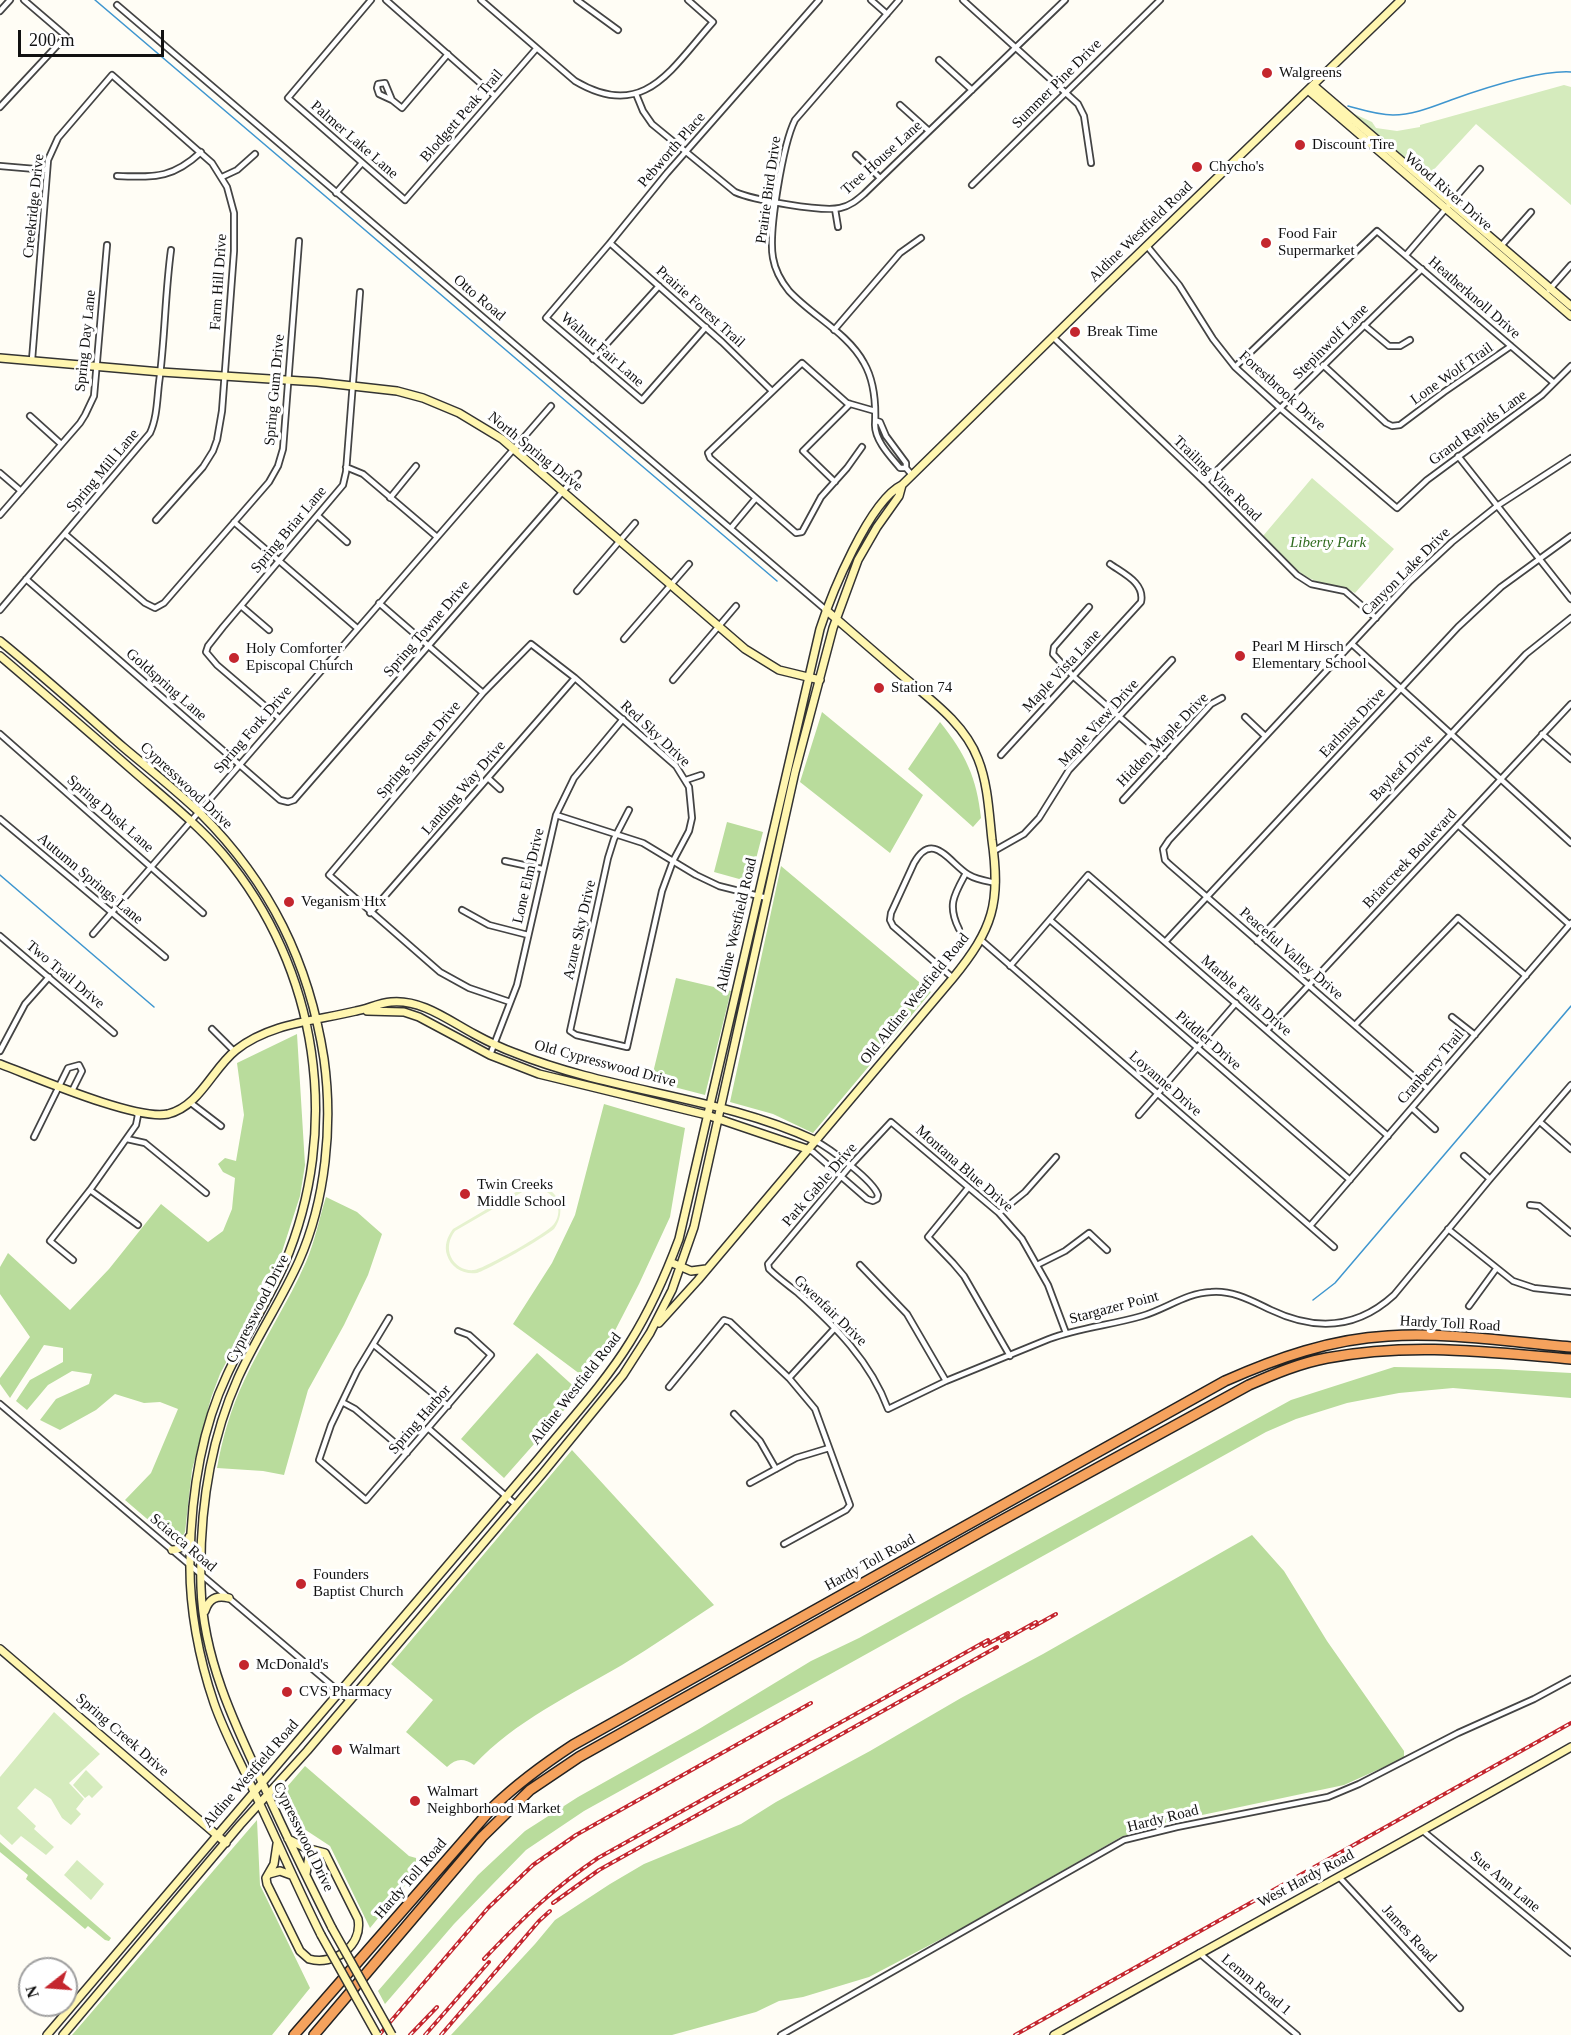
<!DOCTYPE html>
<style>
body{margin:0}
#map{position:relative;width:1571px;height:2035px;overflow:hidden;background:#fffdf5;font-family:"Times New Roman",serif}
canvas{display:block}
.north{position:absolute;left:18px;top:1957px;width:60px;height:60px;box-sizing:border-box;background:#fff;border:2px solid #a0a0a0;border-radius:50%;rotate:253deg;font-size:16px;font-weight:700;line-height:24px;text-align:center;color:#111}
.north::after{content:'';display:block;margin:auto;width:21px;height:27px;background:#c4262e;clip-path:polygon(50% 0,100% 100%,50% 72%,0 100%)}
.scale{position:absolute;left:18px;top:30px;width:146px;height:27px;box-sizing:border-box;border:3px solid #111;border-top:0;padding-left:8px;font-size:18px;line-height:21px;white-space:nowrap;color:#111;-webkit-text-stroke:4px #fff;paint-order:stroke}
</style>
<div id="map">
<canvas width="1571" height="2035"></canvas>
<div class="north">N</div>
<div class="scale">200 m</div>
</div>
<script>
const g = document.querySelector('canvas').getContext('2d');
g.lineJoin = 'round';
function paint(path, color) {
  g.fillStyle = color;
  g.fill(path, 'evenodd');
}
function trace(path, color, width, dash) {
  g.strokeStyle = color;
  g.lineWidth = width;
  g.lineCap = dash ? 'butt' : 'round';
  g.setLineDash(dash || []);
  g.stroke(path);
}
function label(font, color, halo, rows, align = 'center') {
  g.font = font + ' "Times New Roman",serif';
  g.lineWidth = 6;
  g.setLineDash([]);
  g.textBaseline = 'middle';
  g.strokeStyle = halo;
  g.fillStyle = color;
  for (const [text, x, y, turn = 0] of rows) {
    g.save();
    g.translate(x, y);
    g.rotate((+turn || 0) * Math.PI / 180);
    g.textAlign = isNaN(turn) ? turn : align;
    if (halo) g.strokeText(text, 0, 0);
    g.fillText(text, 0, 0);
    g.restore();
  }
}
paint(new Path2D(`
 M1564,85L1571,87V205L1476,124L1427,177L1350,112L1372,122L1376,128L1397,131L1420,127V125Z
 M1312,478L1394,549L1355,593C1340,584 1324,586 1309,578C1292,569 1277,549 1263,536Z
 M54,1712L100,1754L69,1783L84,1799L76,1809L81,1814L71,1825L62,1818L51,1799L35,1788L17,1808L36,1826L34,1829L54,1847L46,1855L21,1836L12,1845L0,1834V1777Z
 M86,1770L103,1787L92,1798L89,1795L85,1798L73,1785Z
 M77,1860L104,1884L91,1900L64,1875Z`), '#d5ebbd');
paint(new Path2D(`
 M822,712L923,795L890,853L800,782Z
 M940,722C965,753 977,778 981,818L973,827L908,769Z
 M727,822L763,832L750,882L714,872Z
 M781,866L931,992L813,1133L773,1114L730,1102Z
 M676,978L731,991L705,1095L651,1081Z
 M297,1034L305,1165L300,1196L279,1261L220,1374L211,1398L192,1470L185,1532L180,1541L174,1542L125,1500L151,1473L178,1409L160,1402L144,1403L115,1394L96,1410L60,1430L40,1420L56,1399L89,1384L92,1374L72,1371L48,1385L27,1410L16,1401L30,1380L63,1362V1348L44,1345L10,1398L0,1384V1378L30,1337L0,1294V1267L8,1253L70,1310L109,1269L161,1204L208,1242L223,1231L232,1209L235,1178L223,1172L218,1164L225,1158L236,1161L244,1115L237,1063Z
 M604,1104L685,1128L670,1217L639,1284L605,1350L584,1377L513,1324L552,1263L575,1215Z
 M326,1197L357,1212L382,1234L368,1275L344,1325L308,1390L284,1475L263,1471L217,1468C222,1439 231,1408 244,1381C263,1340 288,1303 306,1262C315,1241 319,1219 326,1197Z
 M537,1353L580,1392L504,1478L461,1439Z
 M1394,1367L1498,1369L1571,1373V1398L1453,1388L1399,1393L1347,1403L1296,1419L1266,1432L584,1811L526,1850L454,1924L385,2004L378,1991L478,1875L525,1831L578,1797L699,1729L811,1661L859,1638L1291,1400Z
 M572,1450L714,1605C683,1625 653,1646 622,1665C571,1695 515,1721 474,1765C464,1758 456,1758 447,1767L406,1732L433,1700L391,1664Z
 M1252,1535L1284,1571L1327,1641L1404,1751V1758L1344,1785L1150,1826L1121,1837L964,1927L869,1977L803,1997L779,2001L756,2012L672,2035H451L535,1944L555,1920L610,1884L644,1864L741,1824L776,1802L870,1751L961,1698L1043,1654Z
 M305,1766L409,1856L416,1858L417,1871L370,1928L330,1846L292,1821L280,1795Z
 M257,1820L260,1885L310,1988L272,2035H72Z
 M0,1842L111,1938L109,1941L105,1940L88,1926L85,1929L26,1879L28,1875L0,1852Z`), '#b9dc9c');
paint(new Path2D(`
 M533,1182L535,1185C558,1187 568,1210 554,1229C545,1237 488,1270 477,1273C464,1275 451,1268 447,1255C444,1246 447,1237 453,1229ZM534,1188C552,1189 566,1208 554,1224C549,1232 484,1269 474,1270C465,1271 455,1266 451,1257C447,1248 449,1239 455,1231L524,1191Z`), '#e6f2cf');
trace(new Path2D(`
 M95,0L777,581
 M1348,106C1363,110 1377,115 1393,115C1413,115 1432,107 1451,100C1482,89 1538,70 1571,72
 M0,875L154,1007
 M1313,1300L1335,1283L1571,1006`), '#3f96cf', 1.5);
const street = new Path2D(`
 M371,0L288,98L405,200L536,49
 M386,0L495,96
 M481,0L575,81C644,122 671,69 713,22L688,0
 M577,0L618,30
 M871,0L887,14
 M899,0L795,120C783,144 768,232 773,258C775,270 781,281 789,291C812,316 848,333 864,363C875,382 876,405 875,425C875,441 891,457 900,468H906
 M963,0L1078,104L1084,116L1091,163
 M117,5L826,610
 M0,11L10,0
 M939,60L972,90
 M636,94L643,111L652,124L735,192C753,200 822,212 840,208C850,206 857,200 864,194L1065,0
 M392,100L385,83L378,84L377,88L379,94L392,100L402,108L448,54
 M900,105L929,131
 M0,107L66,36L24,0
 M856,155L880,178
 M0,166L47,170
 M117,176C155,177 172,179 201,152
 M222,177L237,170L255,154
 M972,185L1160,0
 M336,193L362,163
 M835,209L838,227
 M610,243L722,342L772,391
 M1147,246L1179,285L1213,339L1235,367L1281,409L1397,508L1427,480L1542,395L1571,366
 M1501,246L1531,212
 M1406,255L1480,169
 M1549,290L1571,265
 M1364,325L1389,346H1400L1410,340
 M706,327L642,400L546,318L610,243L667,173L819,0
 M834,330L900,253L921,238
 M1053,337L1205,482L1297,575L1311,584L1345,591L1376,618
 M593,359L659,286
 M32,360L48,160L58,138L112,75L212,163L227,187L234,213V251L222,411L217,440L213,451L203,467L156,520
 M1323,365L1386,423L1392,426L1400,425L1444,392L1511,346
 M1235,367L1377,231L1554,383
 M30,416L61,444
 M877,421L880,422L886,436L906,463V468L912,475
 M862,447L847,468L821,497L802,532L796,533L710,458L708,453L802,363L847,403L875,411
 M1458,456L1571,599
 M346,467L363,474L437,537
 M0,473L21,491
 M835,482L803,451L850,404
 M1205,482L1422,269
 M390,498L416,466
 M0,515L80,423L85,415L94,396L107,245
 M318,516L347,542
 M234,522L357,628
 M731,528L756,498
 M65,534L145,603L155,608L164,603L269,482L278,466L283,449L299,241
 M26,579L280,800L288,802L294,800L578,474
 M577,591L635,523
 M379,603L483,693
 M241,606L269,630
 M1089,607L1054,647L1053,654L1074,677L1164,756
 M0,610L150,433C157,418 157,400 159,383C165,339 165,294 171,250
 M624,639L689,564
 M1352,644L1571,843
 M673,680L736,606
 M1245,717L1265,736
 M279,718L217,665L206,652L208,646L223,627L343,485L346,472L360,292
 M0,734L203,913
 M1542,734L1571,759
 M1001,755L1141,602C1145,583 1124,574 1110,564
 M488,778L500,789
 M686,780L701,775
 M1123,800L1211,704L1222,698
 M556,815L643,843L696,875L719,886L767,898
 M0,819L165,957
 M1458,825L1570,925
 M994,851L1024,834L1039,818L1069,770L1172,660
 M505,861L542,869
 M462,910L489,925L528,935
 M370,913L575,678
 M1050,920L1350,1180
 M959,929C947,905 954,895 966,873
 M93,934L551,406
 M0,936L114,1033
 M981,940L1334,1247
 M1257,941L1526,654L1571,618
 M1165,942L1458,627L1501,587L1571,536
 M1010,966L1088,875L1388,1136
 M953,978L893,926L890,920L891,913L914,863C933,829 950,864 969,875C977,880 987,881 996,883
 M510,1002L469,988L440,972L329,875L483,693L531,644L575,678L676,766L689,787L692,818L689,831L673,861L662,891L627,1047L576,1035L570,1031L608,858L614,839L629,810
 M1452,1017L1475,1035
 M1355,1025L1458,918L1526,976
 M212,1029L234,1051
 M1267,1030L1571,704
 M0,1051L25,1004L49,977
 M490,1055L517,985L556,815L574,778L623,719
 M1428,1089L1169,864L1165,860L1163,849L1169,840L1410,581L1452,542L1497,506L1571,458
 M191,1103L221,1126
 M1412,1108L1435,1129
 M1139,1115L1236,1003
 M1540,1122L1571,1149
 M34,1137L68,1068L79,1065L82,1071L72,1091
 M127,1139L145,1143L206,1193
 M807,1149L813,1152L867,1199L873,1201L877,1199L878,1195C873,1180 829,1148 814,1140
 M1464,1156L1490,1179
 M968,1188L928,1237L953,1263L964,1276L1010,1356
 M90,1190L138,1225
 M1530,1205L1539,1206L1571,1233
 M999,1213L1025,1192L1056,1157
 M1310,1226L1571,923
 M1448,1229L1513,1281L1534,1288L1571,1292
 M73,1260L50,1241L90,1190L136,1125L138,1115L136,1113
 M860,1265L907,1314L946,1381
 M1037,1265L1065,1251L1089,1233L1107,1250
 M1469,1306L1496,1269
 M389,1318L357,1371L331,1425L319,1460L366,1500L491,1355L469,1335L458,1331
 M1066,1333L1048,1285L1022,1239L999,1213L891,1122L850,1166L768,1264L769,1269C778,1278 788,1285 798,1293C835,1326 871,1362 888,1409L946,1381L1049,1339C1079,1328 1111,1325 1142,1316C1166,1309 1186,1293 1211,1292C1233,1290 1252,1301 1271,1310C1315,1331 1357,1329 1394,1295L1490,1179L1571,1085
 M374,1345L448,1406
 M789,1378L834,1329
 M669,1387L724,1320L730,1322L789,1378L815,1409L850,1505L846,1510L784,1544
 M342,1402L355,1409L407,1453
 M0,1404L349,1700
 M734,1414L760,1441L776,1469
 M428,1428L515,1504
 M750,1483L796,1458L829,1448
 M1423,1831L1571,1953
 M1340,1878L1460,2008
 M1199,1953L1297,2035
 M781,2035L1124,1840L1177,1827L1328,1797L1359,1784L1458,1733L1534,1699L1571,1679`);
const secondary = new Path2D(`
 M1313,85L1571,306
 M1308,90L1571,316
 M0,358L161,372L317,382L397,391L423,398L459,413L502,439L745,649L779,670L820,680
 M0,641C42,675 82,711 123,747C149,769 176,790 201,814C270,883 309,962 324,1059C333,1124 326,1200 299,1261C281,1301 256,1338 238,1378C209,1443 199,1516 201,1587C203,1661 237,1729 268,1795C288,1840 310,1884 332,1928
 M0,656C46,695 92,735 138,775C167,800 198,825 223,854C319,968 342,1129 284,1265C267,1303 244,1338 227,1375C200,1432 191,1498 190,1560C189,1607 199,1659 214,1703C225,1735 242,1765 256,1796C278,1842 298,1889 321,1935
 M367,1011L404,1012L419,1017L490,1055L539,1074L707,1115L807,1149
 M0,1064C35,1077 136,1121 168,1114C200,1106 212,1069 236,1050C270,1023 315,1021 356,1011C367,1009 379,1003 391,1002C421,999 448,1020 474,1034C487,1041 501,1048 515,1053C612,1092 719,1096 814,1140
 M670,1262L691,1271L706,1269
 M659,1323L698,1280L953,978C993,929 1001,903 992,840C989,813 988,784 978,759C964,722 928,698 899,673C875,652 850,631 826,610
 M172,1550C181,1549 187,1546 189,1537
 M205,1611C209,1598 217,1595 229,1598
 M0,1649L226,1843
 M277,1844L274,1864L266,1878L267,1884L300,1951L309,1959C334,1966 363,1946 358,1919L325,1853L306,1848L288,1839
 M269,1874L280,1871L291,1875
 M306,1874L309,1856L321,1854
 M47,2035L539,1458C570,1420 604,1384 630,1342C650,1310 666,1274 679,1239L820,629C831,595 869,501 902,485L1103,288L1401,0
 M63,2035L240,1825L307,1751L543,1473L623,1375L650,1333L672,1290L694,1227L795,772L833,628L858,560L877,527L899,496L902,485
 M1054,2035C1226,1938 1399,1845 1571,1747`);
const highway = new Path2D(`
 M294,2035L493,1807C518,1783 544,1764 573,1745L1225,1381C1277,1358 1331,1339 1388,1336C1448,1332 1511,1342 1571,1347
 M314,2035L482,1837L530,1790L579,1757L984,1530L1249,1385C1274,1374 1300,1363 1327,1358C1411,1342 1487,1352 1571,1359`);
trace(street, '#444', 8);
trace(secondary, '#333', 10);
trace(highway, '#222', 12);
trace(street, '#fff', 4.5);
trace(secondary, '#fff6b0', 7);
trace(highway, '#f5a25d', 9);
const rail = new Path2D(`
 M1031,1628L1056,1614
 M1002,1641L1036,1622
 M984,1646L1008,1633
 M553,1903L599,1870L997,1647
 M484,1959C522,1919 552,1889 598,1858L988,1640
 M379,2035L488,1908L533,1865L576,1835L811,1703
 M410,2035L437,2007
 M425,2035L489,1962
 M441,2035L539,1921L550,1911
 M1015,2035L1571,1723`);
trace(rail, '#c4262e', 4);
trace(rail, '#fff', 1.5, [4.5]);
const secondaryBridge = new Path2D(`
 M332,1928L392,2035
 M321,1935L377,2035`);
trace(secondaryBridge, '#333', 10, []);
trace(secondaryBridge, '#fff6b0', 7);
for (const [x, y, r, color] of [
 [1267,73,6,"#c4262e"],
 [1300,145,6,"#c4262e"],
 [1197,167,6,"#c4262e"],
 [1266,243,6,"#c4262e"],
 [1075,332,6,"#c4262e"],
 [1240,656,6,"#c4262e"],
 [234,658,6,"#c4262e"],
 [879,688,6,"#c4262e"],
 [289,902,6,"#c4262e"],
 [465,1194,6,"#c4262e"],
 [301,1584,6,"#c4262e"],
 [244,1665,6,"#c4262e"],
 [287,1692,6,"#c4262e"],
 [337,1750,6,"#c4262e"],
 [415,1801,6,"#c4262e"]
]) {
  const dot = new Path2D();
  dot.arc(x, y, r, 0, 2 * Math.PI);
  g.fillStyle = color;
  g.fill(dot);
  trace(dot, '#fff', 2);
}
label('15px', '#111', '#fff', [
 ["Walgreens",1279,73],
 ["Discount Tire",1312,145],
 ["Chycho's",1209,167],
 ["Food Fair",1278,234],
 ["Supermarket",1278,251],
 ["Break Time",1087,332],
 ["Pearl M Hirsch",1252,647],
 ["Elementary School",1252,664],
 ["Holy Comforter",246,649],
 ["Episcopal Church",246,666],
 ["Station 74",891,688],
 ["Veganism Htx",301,902],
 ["Twin Creeks",477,1185],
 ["Middle School",477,1202],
 ["Founders",313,1575],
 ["Baptist Church",313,1592],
 ["McDonald's",256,1665],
 ["CVS Pharmacy",299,1692],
 ["Walmart",349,1750],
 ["Walmart",427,1792],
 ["Neighborhood Market",427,1809]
], 'left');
label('15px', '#111', '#fff', [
 ["Summer Pine Drive",1057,84,-45],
 ["Blodgett Peak Trail",462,116,-49],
 ["Palmer Lake Lane",354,140,41],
 ["Pebworth Place",672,150,-49],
 ["Tree House Lane",882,158,-42],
 ["Prairie Bird Drive",769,190,-82],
 ["Wood River Drive",1448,192,41],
 ["Creekridge Drive",34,206,-84],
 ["Aldine Westfield Road",1141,232,-44],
 ["Farm Hill Drive",219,282,-86],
 ["Otto Road",479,298,40],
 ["Heatherknoll Drive",1474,298,41],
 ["Prairie Forest Trail",700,307,42],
 ["Spring Day Lane",86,341,-84],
 ["Stepinwolf Lane",1331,342,-45],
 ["Walnut Fair Lane",602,350,41],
 ["Lone Wolf Trail",1452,374,-35],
 ["Spring Gum Drive",275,390,-85],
 ["Forestbrook Drive",1282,391,42],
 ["Grand Rapids Lane",1478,428,-36],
 ["North Spring Drive",535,452,39],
 ["Spring Mill Lane",103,471,-50],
 ["Trailing Vine Road",1217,479,44],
 ["Spring Briar Lane",289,530,-50],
 ["Canyon Lake Drive",1406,572,-45],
 ["Spring Towne Drive",427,629,-49],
 ["Maple Vista Lane",1062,671,-47],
 ["Goldspring Lane",166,685,41],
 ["Maple View Drive",1099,723,-48],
 ["Earlmist Drive",1353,723,-47],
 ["Spring Fork Drive",253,730,-49],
 ["Red Sky Drive",655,734,43],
 ["Hidden Maple Drive",1163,740,-46],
 ["Spring Sunset Drive",419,750,-50],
 ["Bayleaf Drive",1402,768,-47],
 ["Cypresswood Drive",186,786,43],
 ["Landing Way Drive",464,788,-49],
 ["Spring Dusk Lane",110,814,41],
 ["Briarcreek Boulevard",1410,859,-47],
 ["Lone Elm Drive",529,876,-77],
 ["Autumn Springs Lane",90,879,40],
 ["Aldine Westfield Road",737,925,-77],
 ["Azure Sky Drive",580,930,-77],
 ["Peaceful Valley Drive",1291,954,41],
 ["Two Trail Drive",65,975,40],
 ["Marble Falls Drive",1246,996,41],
 ["Old Aldine Westfield Road",915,999,-51],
 ["Piddler Drive",1208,1041,41],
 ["Old Cypresswood Drive",605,1064,15],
 ["Cranberry Trail",1431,1067,-49],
 ["Loyanne Drive",1165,1084,41],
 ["Montana Blue Drive",964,1169,41],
 ["Park Gable Drive",820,1185,-49],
 ["Stargazer Point",1114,1308,-15],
 ["Cypresswood Drive",258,1309,-63],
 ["Gwenfair Drive",830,1311,44],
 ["Hardy Toll Road",1450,1324,3],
 ["Aldine Westfield Road",576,1389,-52],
 ["Spring Harbor",420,1420,-49],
 ["Sciacca Road",183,1543,40],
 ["Hardy Toll Road",870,1563,-29],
 ["Spring Creek Drive",122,1735,41],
 ["Aldine Westfield Road",251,1774,-49],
 ["Hardy Road",1163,1819,-14],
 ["Cypresswood Drive",303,1837,64],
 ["Hardy Toll Road",411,1879,-49],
 ["West Hardy Road",1306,1879,-28],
 ["Sue Ann Lane",1505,1882,40],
 ["James Road",1409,1934,47],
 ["Lemm Road 1",1256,1985,40]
]);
label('italic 15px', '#2f6b1f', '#fff', [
 ["Liberty Park",1328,543]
]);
</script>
